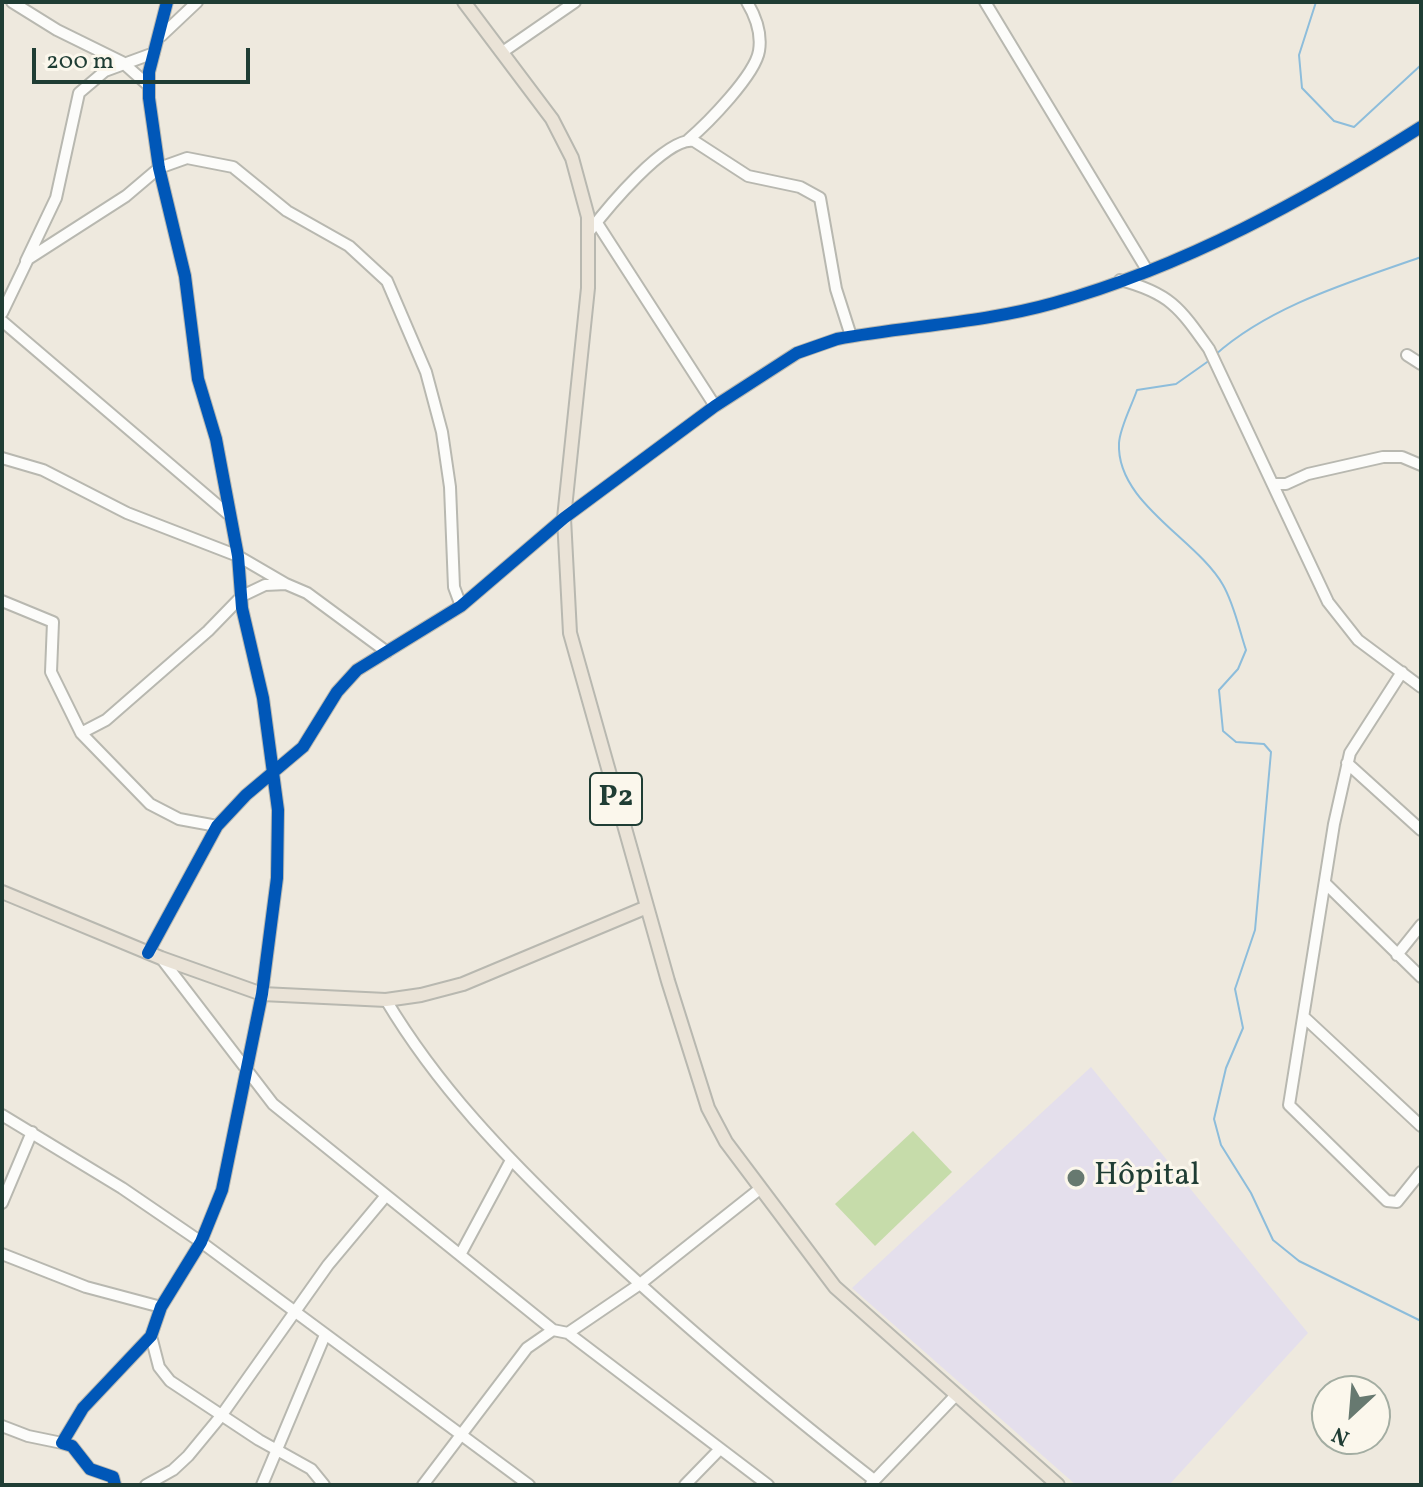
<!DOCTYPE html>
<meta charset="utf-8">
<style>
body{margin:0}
#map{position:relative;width:1423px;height:1487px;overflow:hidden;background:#eee9de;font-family:Vollkorn,serif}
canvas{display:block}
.frame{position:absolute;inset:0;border:4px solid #1f3d34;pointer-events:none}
.north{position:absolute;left:1311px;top:1375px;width:80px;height:80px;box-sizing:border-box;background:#fbf7ec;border:2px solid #a3ada2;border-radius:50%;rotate:206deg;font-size:22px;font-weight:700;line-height:32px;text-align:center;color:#1f3d34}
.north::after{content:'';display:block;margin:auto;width:28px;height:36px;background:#677970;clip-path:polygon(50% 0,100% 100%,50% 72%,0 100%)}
.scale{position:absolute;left:32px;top:48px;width:218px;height:36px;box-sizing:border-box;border:4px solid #1f3d34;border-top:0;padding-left:10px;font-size:24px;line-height:28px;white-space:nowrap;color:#1f3d34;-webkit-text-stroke:6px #fbf7ec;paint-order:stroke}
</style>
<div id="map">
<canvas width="1423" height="1487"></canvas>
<div class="frame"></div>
<div class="north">N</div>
<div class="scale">200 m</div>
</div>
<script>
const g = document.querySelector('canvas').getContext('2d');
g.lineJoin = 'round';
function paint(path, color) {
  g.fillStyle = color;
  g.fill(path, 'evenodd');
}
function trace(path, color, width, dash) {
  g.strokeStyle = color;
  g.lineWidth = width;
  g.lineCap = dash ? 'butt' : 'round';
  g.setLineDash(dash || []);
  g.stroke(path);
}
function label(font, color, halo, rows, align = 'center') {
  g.font = font + ' Vollkorn,serif';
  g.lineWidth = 6;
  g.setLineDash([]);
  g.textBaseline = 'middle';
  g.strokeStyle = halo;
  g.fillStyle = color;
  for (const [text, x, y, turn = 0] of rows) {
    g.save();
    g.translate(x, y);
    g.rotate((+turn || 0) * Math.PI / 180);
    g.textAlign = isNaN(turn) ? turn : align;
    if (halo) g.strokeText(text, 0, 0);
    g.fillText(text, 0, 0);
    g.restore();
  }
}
paint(new Path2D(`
 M1091,1067L1308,1333L1169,1485H1076L852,1288Z`), '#e4dfec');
paint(new Path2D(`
 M913,1131L952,1172L875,1246L835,1204Z`), '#c6dcaa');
trace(new Path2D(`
 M1316,2L1299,55L1302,88L1334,121L1354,127L1421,65
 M1215,355C1271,305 1351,282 1421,257
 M1210,360L1176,384L1137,390C1132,405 1120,427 1119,443C1116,503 1197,539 1223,585C1234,604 1239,629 1246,650L1238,669L1219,690L1223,731L1236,742L1264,744L1271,752L1255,930L1235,989L1243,1028L1226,1068L1214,1119L1221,1145L1251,1193L1273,1240L1299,1261L1421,1321`), '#8dbddb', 2);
const minor = new Path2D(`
 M12,2L57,30L122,62L148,85
 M985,2L1147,270
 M161,36L197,2
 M504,51L575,2
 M688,140C708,123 755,75 759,51C762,33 756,17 747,2
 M597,223L715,406
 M589,232C605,211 666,136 694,141L748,176L800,187L820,198L836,289L851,336
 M26,261L56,198L79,93L105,71L154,53
 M1120,280C1170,293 1180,308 1209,349L1328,602L1358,640L1421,687
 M2,313L28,259L126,196L159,168L187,158L233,167L287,211L349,246L387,281L426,372L442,432L450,487L454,587L461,606
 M2,321L228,514
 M1407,355L1421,364
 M2,458L43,470L127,513L238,556L286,584
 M1274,484H1286L1308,474L1383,457H1402L1421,465
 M2,601L53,622L51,672L81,733L150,804L179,819L217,826
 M1402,672L1350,753L1334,824L1289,1105L1387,1201L1397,1202L1421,1172
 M81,733L106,720L208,631L242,596L265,585L286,584L307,593L387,652
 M1347,763L1421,830
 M1326,884L1421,977
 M148,953L217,826L246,795L303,747L337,692L357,670L461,606L564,518L715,406L797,353L837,339C908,326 983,323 1054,303C1184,267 1307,199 1421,127
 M1397,955L1421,925
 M161,958L273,1104L553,1330L568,1333L768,1485
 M386,1000C438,1087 505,1156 578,1226C672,1317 772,1400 874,1480
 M1305,1018L1421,1126
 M2,1115L122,1188L201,1242L529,1485
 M2,1203L32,1132
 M2,1254L86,1287L161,1307
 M460,1255L510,1162
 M568,1333L640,1284L761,1188
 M151,1336L159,1367L170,1381L259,1440L311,1469L324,1485
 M2,1426L28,1436L62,1443
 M871,1484L956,1395
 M115,1485L113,1477L90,1469L72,1446L62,1443L83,1408L151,1336L161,1307L201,1242L222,1190L262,994L277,878L278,810L263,698L242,608L238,556L216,439L198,379L185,276L159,168L149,98V72L167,2
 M146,1485L173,1470L188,1456L221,1416L328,1265L384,1198
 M262,1485L325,1335
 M423,1485L527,1348L553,1330
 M685,1485L720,1449`);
const major = new Path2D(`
 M464,2L552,119L572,158L588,217V288L564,518L570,633L668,981L708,1108L726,1142L835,1287L1058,1485
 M2,892L161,958L262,994L386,1000L421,995L463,984L647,907`);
trace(minor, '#b8b8b0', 14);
trace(major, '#b8b8b0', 16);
trace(minor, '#fcfcfa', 10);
trace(major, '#eae3d7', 12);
trace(new Path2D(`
 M148,953L217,826L246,795L303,747L337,692L357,670L461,606L564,518L715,406L797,353L837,339C908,326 983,323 1054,303C1184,267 1307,199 1421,127
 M115,1485L113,1477L90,1469L72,1446L62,1443L83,1408L151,1336L161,1307L201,1242L222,1190L262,994L277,878L278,810L263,698L242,608L238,556L216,439L198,379L185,276L159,168L149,98V72L167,2`), '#0057b8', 12);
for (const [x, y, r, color] of [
 [1076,1178,10,"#677970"]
]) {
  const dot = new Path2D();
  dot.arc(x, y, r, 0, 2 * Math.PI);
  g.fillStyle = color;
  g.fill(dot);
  trace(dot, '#fbf7ec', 3);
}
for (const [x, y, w] of [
 [616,799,52]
]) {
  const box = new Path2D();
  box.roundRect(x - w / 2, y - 26, w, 52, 6);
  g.fillStyle = '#fbf7ec';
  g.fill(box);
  trace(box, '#1f3d34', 2);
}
label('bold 30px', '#1f3d34', null, [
 ["P2",616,799]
]);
label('32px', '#1f3d34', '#fbf7ec', [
 ["Hôpital",1094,1178]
], 'left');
</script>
